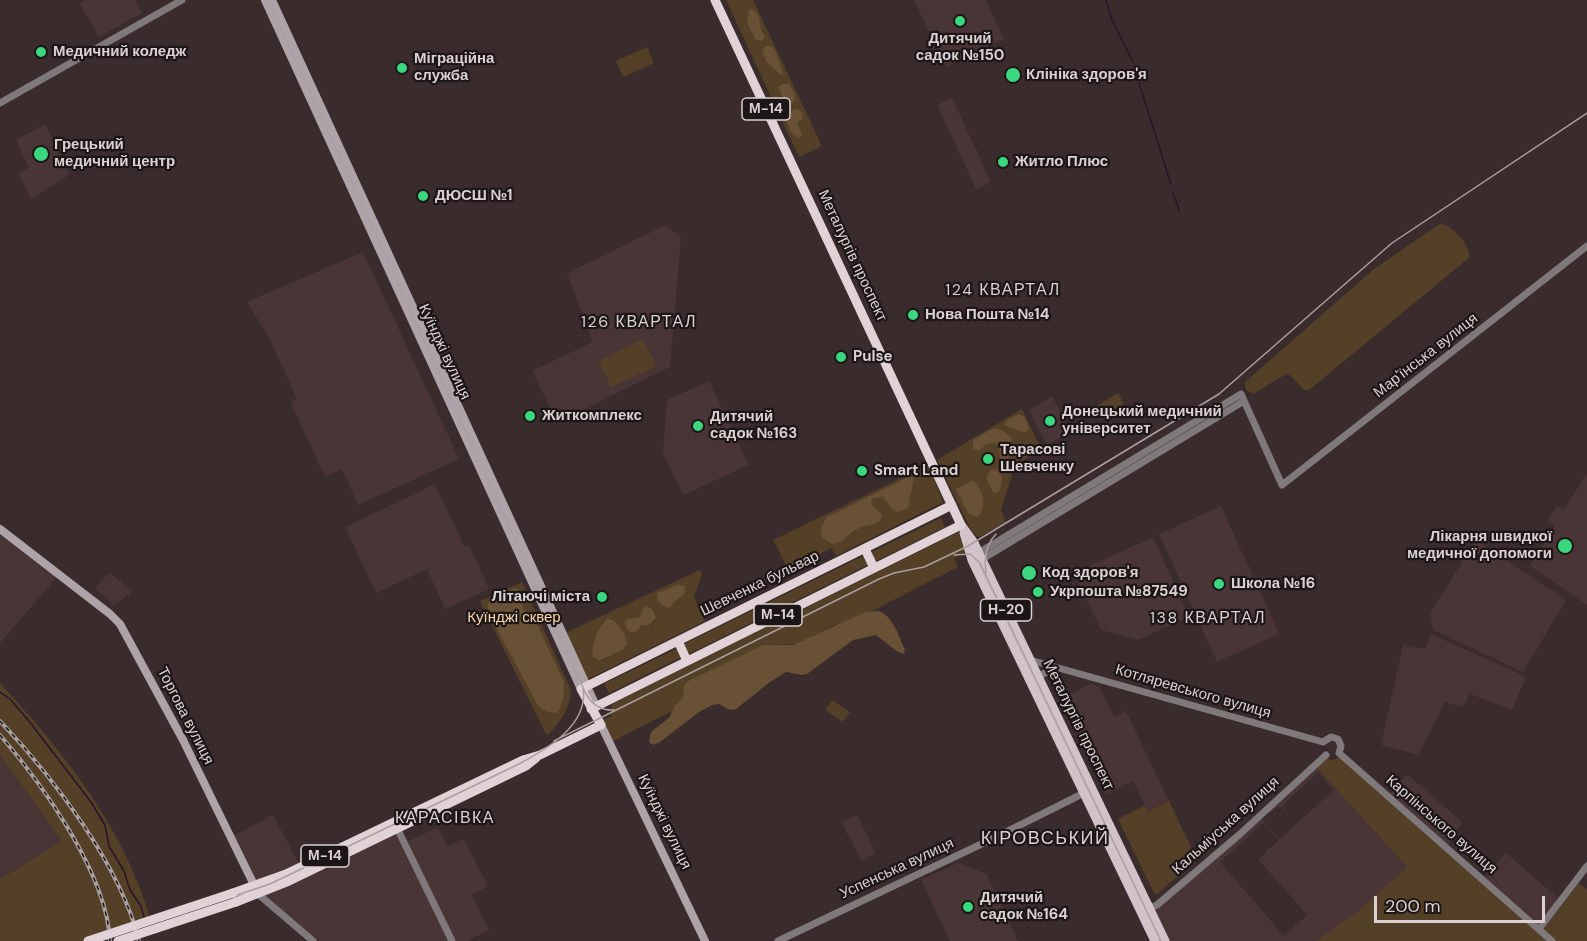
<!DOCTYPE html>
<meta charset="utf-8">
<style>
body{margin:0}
#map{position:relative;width:1587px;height:941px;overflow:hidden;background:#3a2c2c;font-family:"DM Sans",sans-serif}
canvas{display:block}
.scale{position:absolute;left:1374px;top:896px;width:171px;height:27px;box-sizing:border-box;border:3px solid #dbd1d1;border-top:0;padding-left:8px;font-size:18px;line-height:21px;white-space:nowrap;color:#dbd1d1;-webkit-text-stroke:4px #1d1616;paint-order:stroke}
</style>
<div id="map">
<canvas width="1587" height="941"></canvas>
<div class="scale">200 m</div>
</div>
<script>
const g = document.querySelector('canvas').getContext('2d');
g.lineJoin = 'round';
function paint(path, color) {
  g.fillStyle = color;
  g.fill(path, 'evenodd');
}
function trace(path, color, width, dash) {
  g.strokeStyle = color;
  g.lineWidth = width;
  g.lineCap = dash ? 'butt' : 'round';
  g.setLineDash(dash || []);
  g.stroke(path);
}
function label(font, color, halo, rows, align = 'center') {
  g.font = font + ' "DM Sans",sans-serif';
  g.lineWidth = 4.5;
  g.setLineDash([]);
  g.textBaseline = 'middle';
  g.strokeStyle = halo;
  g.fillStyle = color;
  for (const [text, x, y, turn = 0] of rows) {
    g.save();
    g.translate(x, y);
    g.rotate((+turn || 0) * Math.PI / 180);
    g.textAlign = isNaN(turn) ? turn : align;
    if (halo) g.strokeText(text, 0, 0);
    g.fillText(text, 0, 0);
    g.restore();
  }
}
paint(new Path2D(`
 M86,0H135L142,13L99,37L80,4Z
 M914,0H986L1004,39L946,67Z
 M952,98L991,182L976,189L937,105Z
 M45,124L69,175L31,200L18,173L29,168L16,140Z
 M666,225L681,237L670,367L557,422L532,371L593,342L567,273Z
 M363,252L459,459L358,505L342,469L325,477L291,403L297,399L269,338L247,302Z
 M709,381L749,465L683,495L663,453L667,400Z
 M1052,396L1071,432L1047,445L1029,410Z
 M1587,473V605L1530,566L1555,525L1548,520L1557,506L1564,510Z
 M435,484L464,546L469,545L489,589L445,609L427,569L376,593L345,527Z
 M1221,506L1279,634L1217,662L1159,534Z
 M0,532L58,576L0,643Z
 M1153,537L1189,616L1139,640L1101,630L1074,573Z
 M1476,540L1566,600L1523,672L1433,630L1430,613Z
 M109,573L133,591L114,605L95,588Z
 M1431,634L1526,677L1512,710L1470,694L1463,707L1445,702L1418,755L1381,745L1403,645L1425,649Z
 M1091,684L1099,687L1114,717L1126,711L1169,801L1148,811L1133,781L1106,794L1061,699Z
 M0,755L62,841L0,879Z
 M1316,767L1407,867L1357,912L1316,941H1169L1154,910L1261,819L1280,839L1295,825L1281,807H1277L1271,813L1269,811ZM1318,772L1334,790L1295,825L1282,806ZM1263,823L1279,840L1258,859L1307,915L1284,936L1220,862Z
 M1407,774L1462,822L1448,846L1389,794Z
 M273,815L299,864L256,883L233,836Z
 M857,815L876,853L861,861L842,822Z
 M438,827L448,847L464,839L488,886L472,895L489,930L467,941H455L407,842Z
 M396,831L449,941H317L264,895Z
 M1506,853L1560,900L1539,926L1484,878Z
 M958,863L987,874L1018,941H950L921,880Z`), '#4a3536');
paint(new Path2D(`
 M726,0H753L822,146L799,157Z
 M647,47L654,63L623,77L616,61Z
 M1441,223C1454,228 1468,242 1470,257L1309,390H1304L1290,375L1286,374L1253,394L1246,390L1245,382L1374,269Z
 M643,339L656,366L611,387L599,361Z
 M1118,393L1124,404L1100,419L1093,408Z
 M1022,409L1040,447L1039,451L1015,465L1001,510L1006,522L979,537L973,533L969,526L937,460Z
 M928,465L943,502L836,556L832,548L788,569L773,540ZM908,477L914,483L911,489L910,500L892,509L883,497L873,498L871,501C872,509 880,511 883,519C875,526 868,524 860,528C852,533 846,540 838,541L833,514Z
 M941,518L945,527L874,562L870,553Z
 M958,532L965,552L954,559L958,567L870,612L830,627L797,644L763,645L690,680L684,688L683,697L675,704L672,711L611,742L602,720L612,716L610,711L612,704Z
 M865,555L869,564L687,655L682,645Z
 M700,570L702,574L694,597L705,621L586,680L565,633ZM679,584L683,585L680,597L674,602L657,593ZM647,606L654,609L655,621L650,625L640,627L628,619L640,617L643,607ZM610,618C624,627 624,635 623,650L601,661L595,660L592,654C595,642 598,621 610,618Z
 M522,582L571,690C570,710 560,722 547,736L480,601Z
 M678,648L682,657L609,693L604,684Z
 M0,683C64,753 123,826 150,918L81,941H0V879L62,841L0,755Z
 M832,700L850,712L843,722L825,710Z
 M1340,757L1549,941H1316L1357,912L1407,867L1316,767L1325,758L1333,760Z
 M1169,801L1197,860L1157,894L1154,893L1118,819L1145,805L1148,811Z
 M1579,883L1587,890V941H1556L1543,930Z`), '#544027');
paint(new Path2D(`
 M752,9L759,16L761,29L765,38L761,41L756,40L747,23L749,11Z
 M766,46L772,47L776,52L783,73L781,75L766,61L762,50Z
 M782,84H789L794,92L795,100L790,105L785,102L778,87Z
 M795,109L800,110L803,114L802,119L797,122L802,134L799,138L793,135L787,122L788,114Z
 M1019,414L1024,417L1029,427L1026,433L1004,425L1008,419Z
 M994,428L1004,431L1012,439L1008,449L1009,457L1004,462L1000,460L999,446L994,443L986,444L979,451L973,449V440Z
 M995,469L1000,471L1002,478L1000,490L996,493L993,492L986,479L989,472Z
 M908,477H912L914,479L908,508L898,512L892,509L883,497L873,498L871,501L872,505L883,516C879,526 872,524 863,527C855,529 848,537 842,541C839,542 835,543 832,544L822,537L821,527L827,517Z
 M973,480C982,488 989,509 977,517L968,513L956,489Z
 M679,584L685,587L684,595L674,602L670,608L663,606L657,599V593Z
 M512,589H517L522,594L523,609L537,624L564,682L563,700L559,710L556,713L547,712L537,704L488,612V603L490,600Z
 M643,607L647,606L653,609L656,618L650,625L641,626L637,631L632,633L626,628L625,622L628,619L640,617Z
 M879,611C894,617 899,637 905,650L904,654L898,652L876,635L853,640L807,674L802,675L786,672L770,682L736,709L730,710L719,704L712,705L699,712L660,742L653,745L649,742L651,732L670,717L674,706L683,697L684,685L690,680L763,645H793L856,616L867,612Z
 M608,618C619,622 625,632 627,644L623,650L599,661L593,657C590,645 599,625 608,618Z`), '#685134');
trace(new Path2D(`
 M1106,0L1112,20L1133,62
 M1139,83L1171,184
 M1173,193L1179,210
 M0,692L10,699L29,721L91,802L105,825L109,846L124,871L130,890L141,906L144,917`), '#29142c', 1.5);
trace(new Path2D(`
 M0,103L182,0
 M975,555L1241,394L1282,485L1587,246
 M979,561L1244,401
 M1030,660L1323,742
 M1034,678L1056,668
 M1323,742L1331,737L1338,739L1341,746L1339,753
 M1339,753L1552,941
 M397,828L452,941
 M258,894L313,941
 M1146,910L1157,905L1240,834L1326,755
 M1539,929L1587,866
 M778,941L994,838L1086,792`), '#80797c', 7);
trace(new Path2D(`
 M265,0L581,689
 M272,0L596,706
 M0,529L110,614L120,624L183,740L257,891
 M601,725L705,941`), '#aea3a8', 8);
trace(new Path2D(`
 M961,525L974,543L1165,941
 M964,533L972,560L1155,941`), '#d1c3c9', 9);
trace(new Path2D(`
 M865,549L874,568
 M678,641L687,661
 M591,709L961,525L715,0
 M233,893L286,874L523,760L540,755L601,725L581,689L952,505
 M236,902L289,881L526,766L536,758`), '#e1d2d8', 9);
trace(new Path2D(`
 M268,0L586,694C593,705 601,711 615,710
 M954,555L970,554L980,563L1161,941
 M986,573C984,559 986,544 996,534
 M554,741L879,579L894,573L924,567L968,546L1219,394L1392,243L1587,113
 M99,941L270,884L519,764C547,749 589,725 583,688`), '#aa9f9f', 1.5);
const rail = new Path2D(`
 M0,721C53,777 121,866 139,941
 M0,735C43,785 107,874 110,941`);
trace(rail, '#aa9f9f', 4);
trace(rail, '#1d1616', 1.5, [4.5]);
trace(new Path2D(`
 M88,941L233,893
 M118,941L236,902`), '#e1d2d8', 9);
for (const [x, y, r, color] of [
 [960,21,6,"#3ad77f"],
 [41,52,6,"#3ad77f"],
 [402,68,6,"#3ad77f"],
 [1013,75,8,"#3ad77f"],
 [41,154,8,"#3ad77f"],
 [1003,162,6,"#3ad77f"],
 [423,196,6,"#3ad77f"],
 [913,315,6,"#3ad77f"],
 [841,357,6,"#3ad77f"],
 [530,416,6,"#3ad77f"],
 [1050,421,6,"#3ad77f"],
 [698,426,6,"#3ad77f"],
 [988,459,6,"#3ad77f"],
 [862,471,6,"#3ad77f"],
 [1565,546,8,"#3ad77f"],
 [1029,573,8,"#3ad77f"],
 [1219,584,6,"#3ad77f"],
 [1038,592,6,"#3ad77f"],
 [602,597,6,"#3ad77f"],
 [968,907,6,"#3ad77f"]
]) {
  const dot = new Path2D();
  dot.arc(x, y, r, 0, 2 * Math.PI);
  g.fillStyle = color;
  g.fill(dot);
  trace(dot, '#1d1616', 2);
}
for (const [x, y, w] of [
 [766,109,48],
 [1006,610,51],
 [778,615,48],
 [325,856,48]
]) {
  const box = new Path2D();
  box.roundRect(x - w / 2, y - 11, w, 22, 4.5);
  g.fillStyle = '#1d1616';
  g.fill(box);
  trace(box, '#dbd1d1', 1.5);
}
label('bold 14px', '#dbd1d1', null, [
 ["М-14",766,109],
 ["Н-20",1006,610],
 ["М-14",778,615],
 ["М-14",325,856]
]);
label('bold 15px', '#dbd1d1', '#1d1616', [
 ["Дитячий",960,39,"center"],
 ["садок №150",960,56,"center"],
 ["Медичний коледж",53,52],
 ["Міграційна",414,59],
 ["служба",414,76],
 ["Клініка здоров'я",1026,75],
 ["Грецький",54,145],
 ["медичний центр",54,162],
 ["Житло Плюс",1015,162],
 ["ДЮСШ №1",435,196],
 ["Нова Пошта №14",925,315],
 ["Pulse",853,357],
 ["Донецький медичний",1062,412],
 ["університет",1062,429],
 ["Житкомплекс",542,416],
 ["Дитячий",710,417],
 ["садок №163",710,434],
 ["Тарасові",1000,450],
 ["Шевченку",1000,467],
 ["Smart Land",874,471],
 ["Лікарня швидкої",1552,537,"right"],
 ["медичної допомоги",1552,554,"right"],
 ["Код здоров'я",1042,573],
 ["Школа №16",1231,584],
 ["Укрпошта №87549",1050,592],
 ["Літаючі міста",590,597,"right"],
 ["Дитячий",980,898],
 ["садок №164",980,915]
], 'left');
label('15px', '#dbd1d1', '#1d1616', [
 ["Металургів проспект",852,256,65],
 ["Куїнджі вулиця",444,352,65],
 ["Мар'їнська вулиця",1426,356,-38],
 ["Шевченка бульвар",760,584,-26],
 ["Котляревського вулиця",1193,692,16],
 ["Торгова вулиця",185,716,63],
 ["Металургів проспект",1078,725,64],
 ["Куїнджі вулиця",664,822,64],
 ["Карпінського вулиця",1441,825,41],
 ["Кальміуська вулиця",1226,826,-42],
 ["Успенська вулиця",897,869,-25]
]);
label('15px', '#fad7ae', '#1d1616', [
 ["Куїнджі сквер",514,618]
]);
g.letterSpacing = '1.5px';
label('16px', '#dbd1d1', '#1d1616', [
 ["124 КВАРТАЛ",1003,291],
 ["126 КВАРТАЛ",639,323],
 ["138 КВАРТАЛ",1208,619],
 ["КАРАСІВКА",445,819]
]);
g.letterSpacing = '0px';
g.letterSpacing = '1.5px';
label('18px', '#dbd1d1', '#1d1616', [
 ["КІРОВСЬКИЙ",1045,839]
]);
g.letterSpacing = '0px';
</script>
